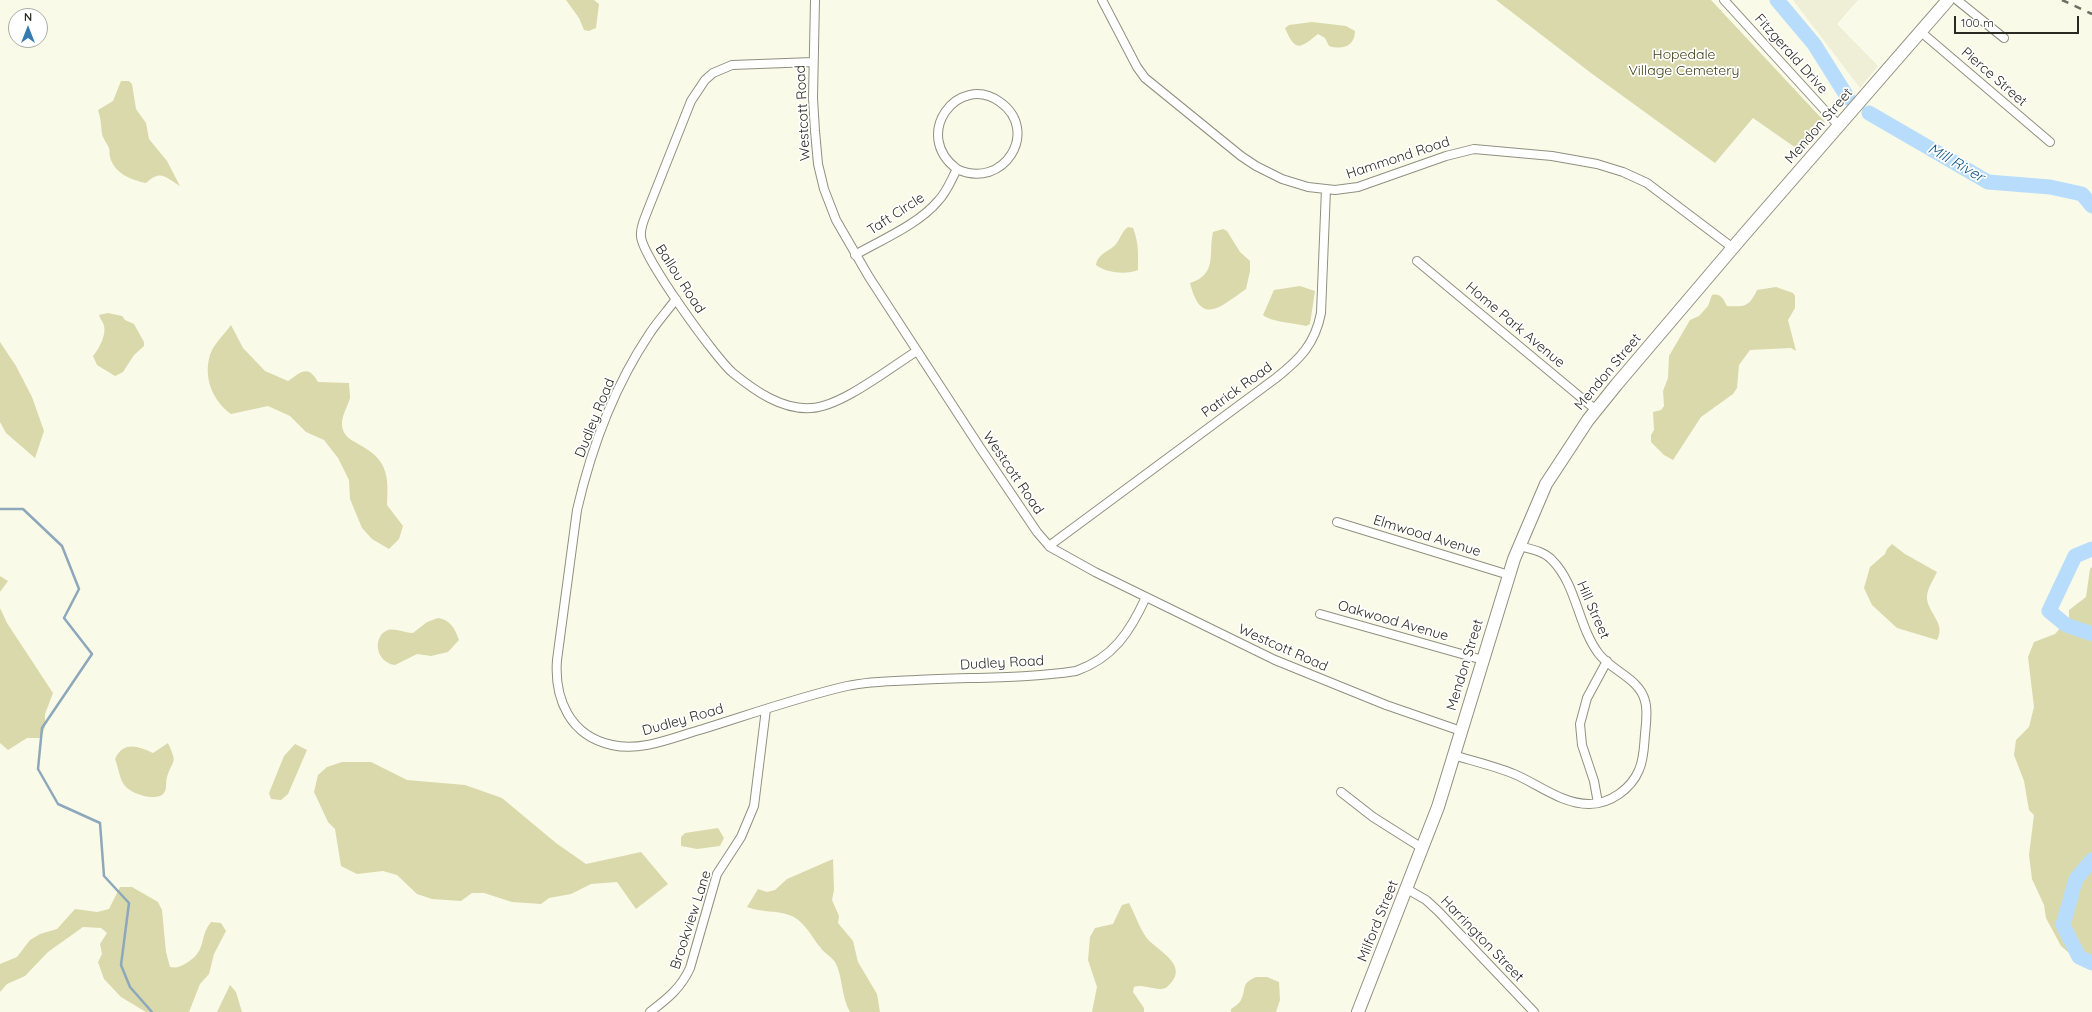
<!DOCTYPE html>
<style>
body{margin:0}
#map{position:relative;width:2092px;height:1012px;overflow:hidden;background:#fafae9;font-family:Quicksand,sans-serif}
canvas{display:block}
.north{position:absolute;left:8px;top:8px;width:40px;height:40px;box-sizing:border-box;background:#fff;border:1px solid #aaaaa7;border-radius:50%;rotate:0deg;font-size:11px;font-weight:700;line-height:16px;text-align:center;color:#2a2a23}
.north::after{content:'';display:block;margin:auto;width:14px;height:18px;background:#347bb0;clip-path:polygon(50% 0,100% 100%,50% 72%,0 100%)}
.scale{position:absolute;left:1954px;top:16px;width:125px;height:18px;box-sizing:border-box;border:2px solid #2a2a23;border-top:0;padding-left:5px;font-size:12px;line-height:14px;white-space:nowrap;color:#2a2a23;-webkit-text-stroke:3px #fff;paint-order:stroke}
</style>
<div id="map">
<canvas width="2092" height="1012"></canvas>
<div class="north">N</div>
<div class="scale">100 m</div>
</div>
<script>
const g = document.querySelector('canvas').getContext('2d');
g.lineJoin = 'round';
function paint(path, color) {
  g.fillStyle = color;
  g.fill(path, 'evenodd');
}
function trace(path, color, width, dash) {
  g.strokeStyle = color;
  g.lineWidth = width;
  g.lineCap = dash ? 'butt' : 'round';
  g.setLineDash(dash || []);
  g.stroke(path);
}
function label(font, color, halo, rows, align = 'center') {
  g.font = font + ' Quicksand,sans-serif';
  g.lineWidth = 3.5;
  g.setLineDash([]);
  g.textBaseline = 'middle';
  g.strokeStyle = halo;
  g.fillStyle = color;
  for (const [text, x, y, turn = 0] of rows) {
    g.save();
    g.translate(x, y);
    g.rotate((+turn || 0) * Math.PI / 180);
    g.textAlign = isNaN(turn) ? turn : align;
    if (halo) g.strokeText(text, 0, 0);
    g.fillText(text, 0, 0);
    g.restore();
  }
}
paint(new Path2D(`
 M1793,0H1858L1837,24L1878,66L1860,88Z`), '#efefd7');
paint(new Path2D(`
 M566,0H594L599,4L596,28L589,31L584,30L579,18Z
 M1496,0H1711L1825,122L1803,153L1753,118L1715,163L1591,73Z
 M1312,22L1346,26L1355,31C1355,47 1341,50 1329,46L1325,38L1318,34C1300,49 1295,52 1285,28L1289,25Z
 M121,81H129L132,84L136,109L146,123L149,139L167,161L180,186C165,177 161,169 146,183C131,180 114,173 110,157C109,154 110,151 109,148C107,143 103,139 102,134C101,125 101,119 98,110L113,101Z
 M1128,227L1133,228C1139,243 1138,254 1138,270C1126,275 1106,273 1096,265C1098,253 1109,252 1116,244C1121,238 1121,232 1128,227Z
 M1223,229L1227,231L1240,252L1250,261V271L1246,289C1220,307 1201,327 1190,283C1218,274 1208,254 1213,232Z
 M1300,286L1315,291L1310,324L1306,326C1295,323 1270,322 1263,315L1274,290Z
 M1776,287L1793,293L1795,296V308L1788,320L1796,351L1791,348L1750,350L1739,365L1737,388L1733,394L1701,417L1673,460L1664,455L1651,442V435L1654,430L1653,412L1661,410L1664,406L1663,391L1668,378L1669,356L1690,320L1699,316L1708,306L1712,295C1721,293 1723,299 1727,306C1745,307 1749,307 1757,290Z
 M108,313L122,316L125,320L134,324L144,342V346L134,355L123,372L115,376L97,365L93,356C99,349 108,333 103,323C102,320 100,319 99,315Z
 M231,325L243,348L265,371L288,381C301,372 308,364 318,382L349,383C349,387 350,393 350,398C347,409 339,419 343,430C346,438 352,440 358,444C387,459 389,474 387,505L403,526L399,539L389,549L372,539L362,528L350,499L349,480L338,458L324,440L306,432L290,416L268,406L231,414C214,402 204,380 209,359C211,346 224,335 231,325Z
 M0,342L16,366L32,397L44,431L35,458L6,433L0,422Z
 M1892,544L1905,554L1937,572C1934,579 1926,590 1927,599C1929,614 1946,624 1937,640L1897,628L1872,605L1864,588L1870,567L1885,554L1887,549Z
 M2092,567V967L2078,961L2061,946L2046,918L2044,905L2032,879L2029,855L2034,815L2029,810L2024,781L2014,755L2016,740L2029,727L2034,707L2028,657L2034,642L2055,634L2069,618V610L2086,597L2090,569Z
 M0,576L8,581L0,592Z
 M0,608L7,623L53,693L45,714V727L41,738H27L8,750L0,743Z
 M438,618C451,620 455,629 459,640L448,652L431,656L417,654L395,665C374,662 373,635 388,630C395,628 405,633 413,633L427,622Z
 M168,743C178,765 173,758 167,777C165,783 168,791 162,795C152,801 128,793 123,783C119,776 118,766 115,759C124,740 139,747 153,753Z
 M295,744L307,750L288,794L281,800L271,799L269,793L284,756Z
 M342,762H371L407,780L465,785L502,798L556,843L586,864L641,852L668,884L636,909L617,882L591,884L571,894L549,898L541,904L512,902L484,893H472L461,901L432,899L417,894L397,875L383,871L357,874L341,866L335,829L328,822L314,792L318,775L327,767Z
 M718,828L724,838L720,846L697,849L681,846V837L685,833Z
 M833,859L834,890L832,900L839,916L838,923L853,941L858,962L877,994L880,1012H850C841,997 843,976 835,962C832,957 824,953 820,947C811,936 804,920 789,915C776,910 762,913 747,907L758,889L767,892L775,890L787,879Z
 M120,887H132L158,902L162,910L166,952L170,967C177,968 179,967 185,964C208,951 198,938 211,922L221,923L226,931L214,954L209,974L200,984L189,1012H146L121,997L104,979L98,962L102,954L100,944L107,933L101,928L83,927L48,952L25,976L7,984L0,992V964L17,957L30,940L40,934L57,929L75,909L97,912L109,909Z
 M1129,903C1135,914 1139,927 1146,937C1155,950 1193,965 1167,987C1159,993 1144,983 1134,987L1133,992L1144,1008V1012H1092L1097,987L1088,960L1090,937L1095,928L1113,924L1122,905Z
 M1256,977H1267L1279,982L1280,1000L1276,1012H1231V1009C1234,1007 1239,1004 1241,1000C1247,988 1240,984 1256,977Z
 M230,985L236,992L242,1012H217Z`), '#dad9ab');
trace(new Path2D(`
 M0,509H23L62,546L79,589L64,618L92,654L42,728L38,769L58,804L100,823L104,876L129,903L121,965L130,987L152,1012`), '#8da7bb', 2.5);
trace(new Path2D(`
 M1777,0L1814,44L1848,98
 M1869,113L1988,182L2050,187L2082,194L2092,206
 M2092,549L2075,556L2049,611L2066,625L2092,634
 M2092,860L2076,879L2063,925L2079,957L2092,963`), '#b8ddfc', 15);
const minor = new Path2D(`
 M815,0L813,98L815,131L818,164L824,189L836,220L869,277L981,449L1037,532L1050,547L1095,572L1275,660L1386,705L1461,731
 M1102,0L1137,67L1145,78L1241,156L1256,166L1282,179L1308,187L1335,190L1358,187L1446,156L1474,149L1552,156L1597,164L1623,172L1647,183L1733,248
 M1724,0L1839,126
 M1957,0L2004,38
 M1921,32L2050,142
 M813,62L732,65L713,73L705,80L691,101L647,212C644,220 640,228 641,236C641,255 716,359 733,373C755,391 782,410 811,408C841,407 891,367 917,351
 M855,255C881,240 919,224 938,201C947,192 951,180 957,169C911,135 958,72 1000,102C1041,131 1003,191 957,169
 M1417,261L1596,410
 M676,299C668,310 658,321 650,333C615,385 591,449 577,510L557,660C554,699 570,736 612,745C642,752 674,737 703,729C751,714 799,697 847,686C870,681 893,681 916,680C969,677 1024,679 1076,671C1113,658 1130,632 1146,597
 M1337,522L1509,575
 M1049,546L1276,378C1300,359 1315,344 1321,313L1326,189
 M1320,614L1483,660
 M1453,755C1473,761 1495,766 1514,774C1538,784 1562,804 1589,804C1610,804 1631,789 1639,770C1644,759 1644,746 1645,734C1646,724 1648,711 1645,701C1640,679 1612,671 1599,654C1578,627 1577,585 1552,560C1544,551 1530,549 1519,546
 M1341,792L1373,817L1422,848
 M1598,803L1594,781L1582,745L1580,724L1587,698L1607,661
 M1407,889L1426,900L1438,911L1534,1012
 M650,1012C667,999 681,988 690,968L717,874L741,837L754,806L766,709`);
const primary = new Path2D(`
 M1358,1012L1438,807L1514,559L1546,484L1588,420L1617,384L1742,237L1948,0`);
trace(minor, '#909080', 10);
trace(primary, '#909080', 14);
trace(minor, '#fff', 8);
trace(primary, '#fff', 12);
trace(new Path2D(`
 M2062,0L2092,14`), '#6d6d63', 2.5, [7, 7]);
label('14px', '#2a2a23', '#fff', [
 ["Fitzgerald Drive",1791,54,48],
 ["Pierce Street",1994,77,41],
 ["Westcott Road",803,113,-93],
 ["Mendon Street",1819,126,-49],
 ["Hammond Road",1398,158,-18],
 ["Taft Circle",896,214,-33],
 ["Ballou Road",680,279,57],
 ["Home Park Avenue",1515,325,40],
 ["Mendon Street",1608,372,-50],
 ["Patrick Road",1237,390,-36],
 ["Dudley Road",595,418,-68],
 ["Westcott Road",1013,473,56],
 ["Elmwood Avenue",1427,536,17],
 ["Hill Street",1593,610,66],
 ["Oakwood Avenue",1393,621,16],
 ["Westcott Road",1283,648,24],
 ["Dudley Road",1002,663,-3],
 ["Mendon Street",1465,665,-73],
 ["Dudley Road",683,720,-16],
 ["Brookview Lane",691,920,-72],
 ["Milford Street",1378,921,-68],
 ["Harrington Street",1482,939,46]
]);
label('14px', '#3c3b0f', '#fff', [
 ["Hopedale",1684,55],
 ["Village Cemetery",1684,71]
]);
label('italic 15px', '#135b8b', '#fff', [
 ["Mill River",1956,163,30]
]);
</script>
